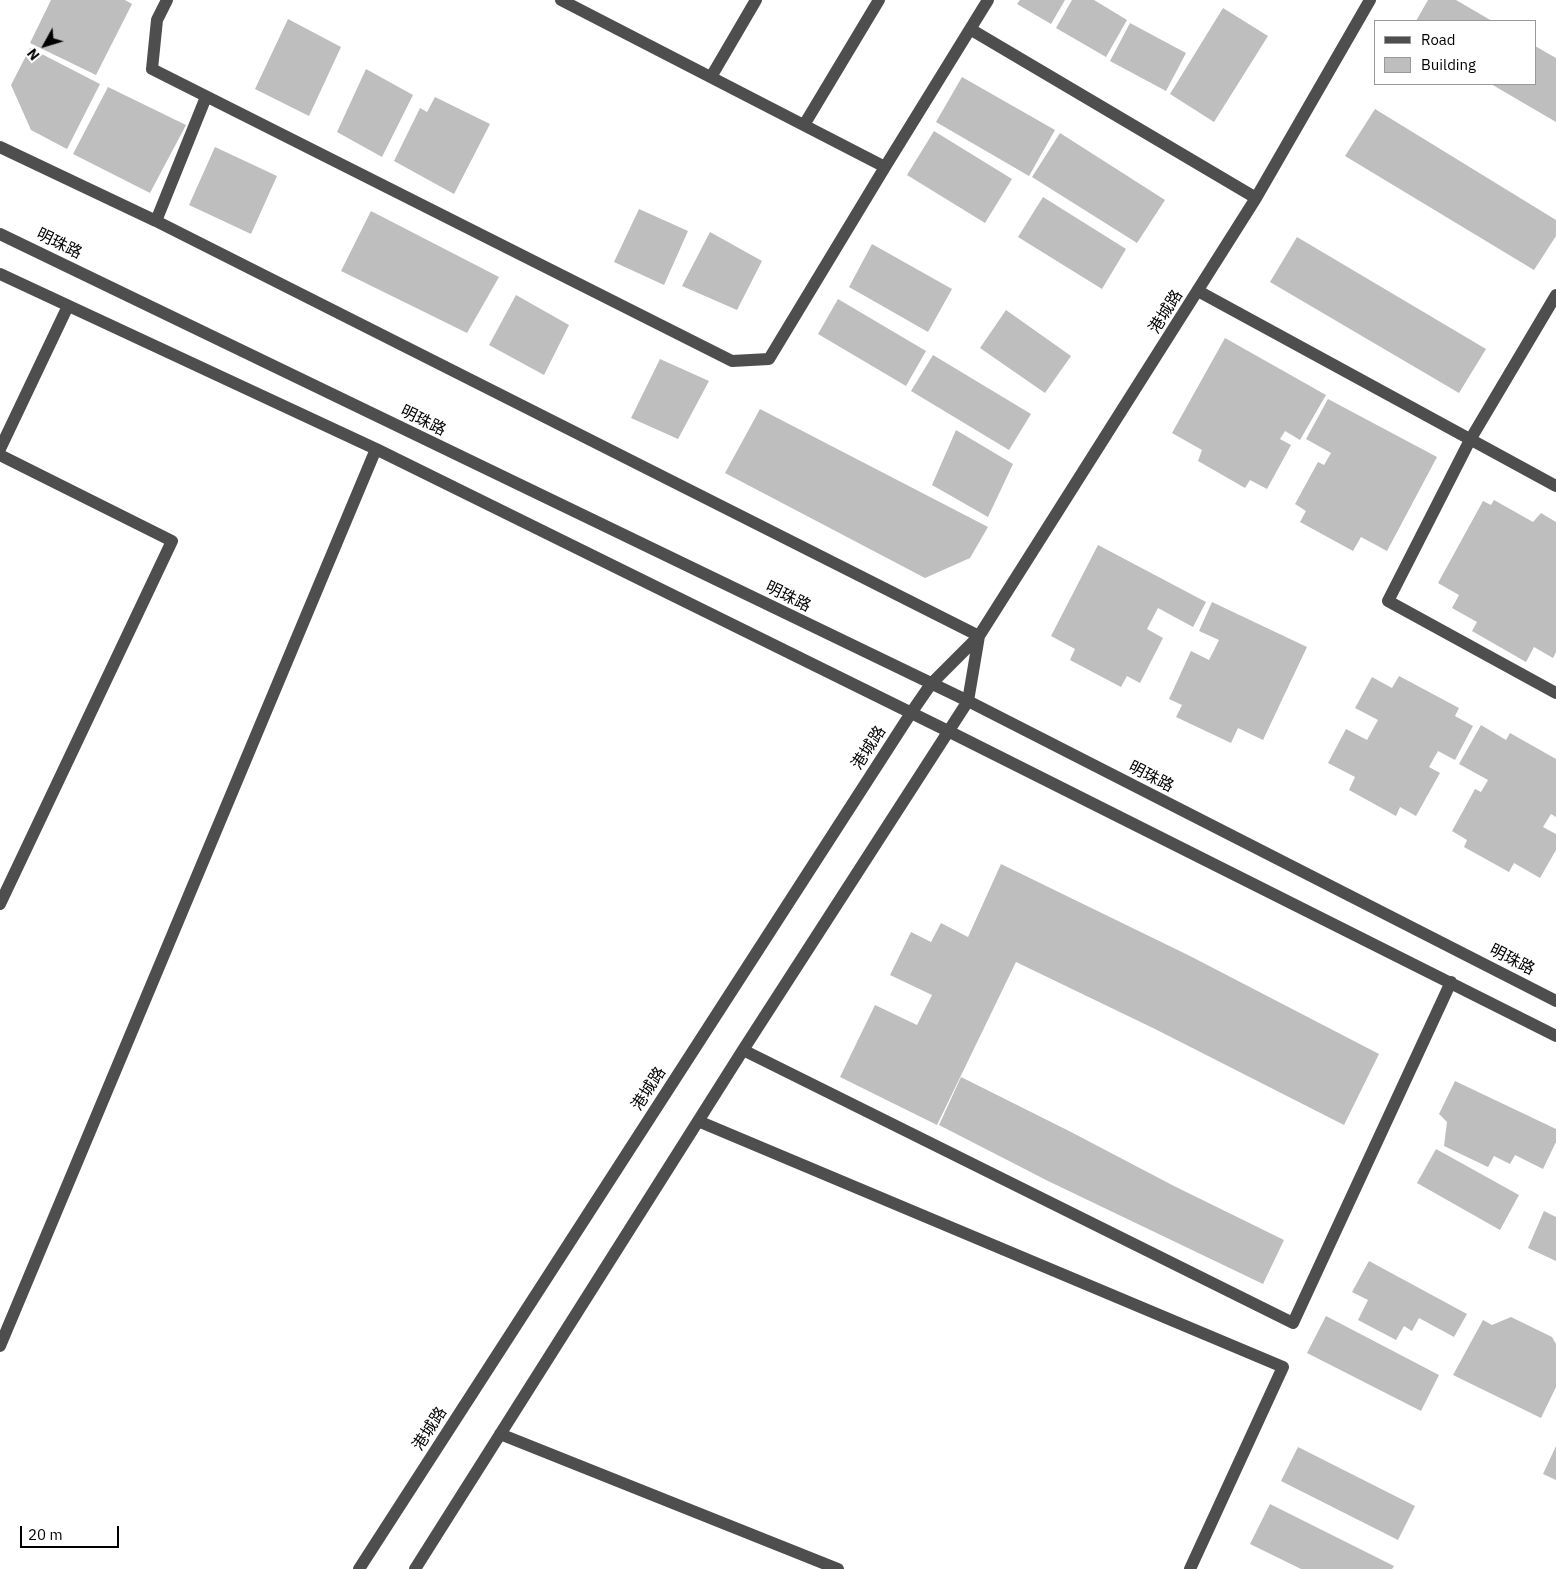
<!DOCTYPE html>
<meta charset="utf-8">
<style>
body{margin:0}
#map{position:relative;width:1556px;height:1569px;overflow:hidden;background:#fff;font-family:"IBM Plex Sans",sans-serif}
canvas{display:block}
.legend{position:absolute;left:1374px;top:20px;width:162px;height:65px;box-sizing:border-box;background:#fff;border:1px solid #999;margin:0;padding:6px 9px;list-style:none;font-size:15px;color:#000}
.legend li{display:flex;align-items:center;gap:10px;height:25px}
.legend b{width:25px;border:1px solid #999}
.north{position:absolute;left:20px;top:20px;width:50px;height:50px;-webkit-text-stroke:4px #fff;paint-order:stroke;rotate:231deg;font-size:14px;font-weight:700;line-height:20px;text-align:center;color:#000}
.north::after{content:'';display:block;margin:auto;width:18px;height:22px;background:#000;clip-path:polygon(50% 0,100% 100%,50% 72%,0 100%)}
.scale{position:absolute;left:20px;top:1526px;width:99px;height:22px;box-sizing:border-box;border:2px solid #000;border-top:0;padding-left:6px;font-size:15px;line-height:18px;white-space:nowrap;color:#000;-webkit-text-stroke:4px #fff;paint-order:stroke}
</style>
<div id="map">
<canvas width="1556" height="1569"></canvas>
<ul class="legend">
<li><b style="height:6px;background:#4e4e4e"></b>Road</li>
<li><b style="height:14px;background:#bebebe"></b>Building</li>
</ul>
<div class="north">N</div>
<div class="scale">20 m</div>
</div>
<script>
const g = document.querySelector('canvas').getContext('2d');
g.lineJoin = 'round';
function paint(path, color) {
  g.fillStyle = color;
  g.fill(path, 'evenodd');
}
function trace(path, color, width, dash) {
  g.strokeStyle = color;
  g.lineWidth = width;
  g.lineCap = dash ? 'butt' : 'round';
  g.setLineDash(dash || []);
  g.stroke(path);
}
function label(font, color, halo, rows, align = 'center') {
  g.font = font + ' "IBM Plex Sans","Noto Sans SC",sans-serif';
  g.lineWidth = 4;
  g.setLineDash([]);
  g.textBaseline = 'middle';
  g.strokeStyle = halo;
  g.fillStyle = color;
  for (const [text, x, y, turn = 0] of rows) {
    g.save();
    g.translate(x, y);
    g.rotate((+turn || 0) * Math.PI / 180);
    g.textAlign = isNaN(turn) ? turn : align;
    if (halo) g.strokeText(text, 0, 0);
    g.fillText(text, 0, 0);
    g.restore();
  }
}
paint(new Path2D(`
 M51,0H125L132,4L96,75L30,43Z
 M1020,0H1065L1051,24L1017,4Z
 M1072,0H1094L1127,20L1106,57L1056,28Z
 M1428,0H1456L1492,21H1416Z
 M1223,8L1268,36L1214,122L1170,94Z
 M288,19L341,47L309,116L255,89Z
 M1130,23L1186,53L1166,91L1110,61Z
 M1535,46L1556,58V122L1491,84H1535Z
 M30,48L100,84L67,149L31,130L11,85Z
 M366,69L413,95L382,157L337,132Z
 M962,77L1055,130L1029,176L936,122Z
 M108,87L186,125L150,193L73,154Z
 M435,97L490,124L454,194L394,161L420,108L427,112Z
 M1375,109L1556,220V236L1534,270L1345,156Z
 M934,131L1012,179L985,223L907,175Z
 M1060,133L1165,200L1137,243L1032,177Z
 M215,147L277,176L251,234L189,205Z
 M1043,197L1126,249L1102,289L1018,237Z
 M639,209L688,231L664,285L614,262Z
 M371,211L499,277L467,333L341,271Z
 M710,232L762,261L737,310L682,286Z
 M1297,237L1486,349L1459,393L1270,282Z
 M872,244L952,289L928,332L849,287Z
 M516,295L569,325L544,375L489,345Z
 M838,299L926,351L906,386L818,334Z
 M1006,310L1071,356L1045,393L980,348Z
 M1225,338L1326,395L1300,440L1285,431L1280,439L1291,445L1267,489L1250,480L1245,488L1198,461L1202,450L1172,433Z
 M933,355L1031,414L1009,450L911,391Z
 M660,359L709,381L678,439L631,418Z
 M1328,399L1437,457L1387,551L1361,537L1353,551L1300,522L1306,511L1295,504L1318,462L1324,465L1331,453L1306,439Z
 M760,409L988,527L970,558L925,578L725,473Z
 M956,430L1013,464L988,517L932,485Z
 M1494,500L1533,522L1541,513L1556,522V652L1553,658L1534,647L1526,662L1472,631L1477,622L1452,608L1459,595L1438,583L1483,501L1491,505Z
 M1098,545L1206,602L1193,627L1158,608L1147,629L1163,638L1140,683L1127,676L1121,687L1070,660L1075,649L1051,636Z
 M1212,602L1307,647L1263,740L1238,728L1231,743L1176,717L1182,705L1169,699L1191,651L1209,660L1219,640L1199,631Z
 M1399,676L1459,708L1455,716L1473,726L1455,760L1438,751L1429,767L1440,773L1416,816L1400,807L1396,816L1349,790L1355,777L1328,763L1346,729L1367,740L1378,720L1355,708L1372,677L1392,688Z
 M1481,725L1506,740L1510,733L1556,759V817L1551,814L1543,827L1556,834V850L1540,878L1514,863L1509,872L1464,847L1467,840L1452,831L1475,789L1481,792L1488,780L1459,764Z
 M1001,864L1190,956L1379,1054L1344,1125L1155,1029L1016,962L937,1125L840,1077L875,1005L917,1025L932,995L890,975L911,932L931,942L941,923L968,937Z
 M961,1077L1071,1132L1174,1186L1284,1240L1263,1284L1048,1181L939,1125Z
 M1455,1081L1556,1129V1142L1543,1169L1515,1155L1510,1164L1494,1156L1488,1167L1444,1146L1447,1122L1439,1114Z
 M1436,1149L1519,1195L1500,1230L1417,1183Z
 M1544,1211L1556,1217V1261L1528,1248Z
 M1369,1261L1467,1314L1454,1337L1419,1318L1412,1331L1404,1326L1396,1340L1358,1320L1368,1300L1352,1292Z
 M1326,1316L1439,1375L1421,1411L1307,1353Z
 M1511,1317L1552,1337L1556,1344V1387L1541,1418L1453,1375L1483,1320L1492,1325Z
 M1556,1446V1480L1543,1474Z
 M1298,1447L1415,1506L1398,1540L1281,1481Z
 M1270,1504L1394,1566L1392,1569H1301L1250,1544Z`), '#bebebe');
trace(new Path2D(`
 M167,0L157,20L152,69L732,361L769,359L885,167L988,0
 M561,0L885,167
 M970,29L1256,198
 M711,77L756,0
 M804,125L879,0
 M0,147L156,221L979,636
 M156,221L206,97
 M0,234L968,701L1556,1001
 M0,274L376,449L948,731L1556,1036
 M1198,291L1556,486
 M1556,295L1470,440L1388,601L1556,693
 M0,449L68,306
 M0,455L172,541L0,904
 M743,1050L1293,1323L1451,982
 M698,1121L1283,1367L1190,1569
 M0,1346L376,449
 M500,1434L838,1569
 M359,1569L911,713L931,684L979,636L1256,198L1370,0
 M415,1569L743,1050L968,701L979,636`), '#4e4e4e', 12);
label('16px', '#000', '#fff', [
 ["明珠路",59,244,26],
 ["港城路",1166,312,-58],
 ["明珠路",423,421,26],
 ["明珠路",788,597,26],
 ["港城路",869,748,-57],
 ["明珠路",1151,777,27],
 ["明珠路",1512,960,27],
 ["港城路",649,1089,-57],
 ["港城路",430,1429,-57]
]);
</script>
